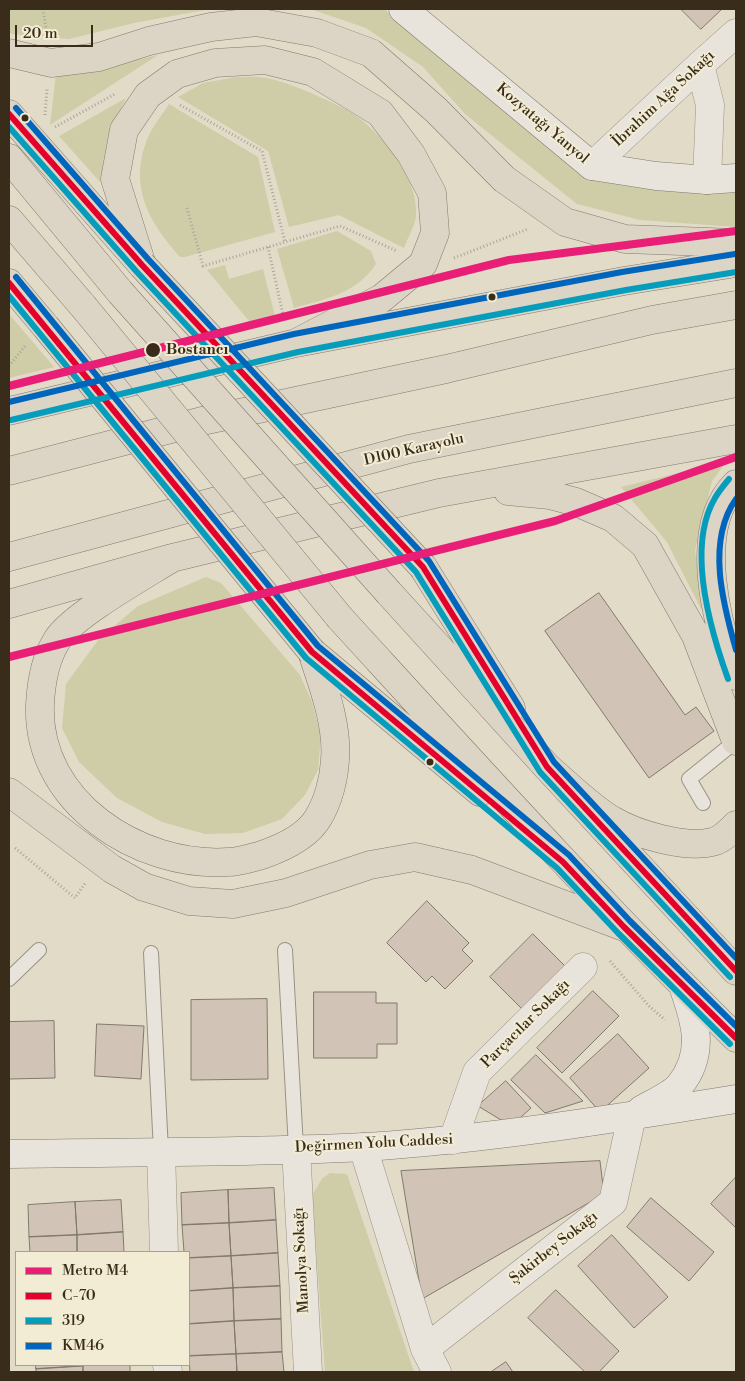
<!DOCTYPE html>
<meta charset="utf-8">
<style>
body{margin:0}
#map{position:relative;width:745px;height:1381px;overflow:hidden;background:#e2dbc8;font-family:"Libre Bodoni",serif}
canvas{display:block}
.frame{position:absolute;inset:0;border:10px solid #3a2c1b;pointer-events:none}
.legend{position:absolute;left:15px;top:1251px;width:175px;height:115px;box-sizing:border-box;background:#f3ecd4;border:1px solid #a99f8a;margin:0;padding:6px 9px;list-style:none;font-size:15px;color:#3a2c1b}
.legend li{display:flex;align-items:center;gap:10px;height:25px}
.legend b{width:25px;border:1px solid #a99f8a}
.scale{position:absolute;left:15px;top:25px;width:78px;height:22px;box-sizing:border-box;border:2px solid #3a2c1b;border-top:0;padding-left:6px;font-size:15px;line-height:18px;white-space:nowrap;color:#3a2c1b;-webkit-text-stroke:4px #f3ecd4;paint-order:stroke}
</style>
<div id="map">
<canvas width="745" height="1381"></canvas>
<div class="frame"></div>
<ul class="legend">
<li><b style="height:6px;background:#e91e76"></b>Metro M4</li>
<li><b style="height:6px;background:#e4002b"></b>C-70</li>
<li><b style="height:6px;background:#069cbc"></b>319</li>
<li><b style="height:6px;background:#0065bd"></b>KM46</li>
</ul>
<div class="scale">20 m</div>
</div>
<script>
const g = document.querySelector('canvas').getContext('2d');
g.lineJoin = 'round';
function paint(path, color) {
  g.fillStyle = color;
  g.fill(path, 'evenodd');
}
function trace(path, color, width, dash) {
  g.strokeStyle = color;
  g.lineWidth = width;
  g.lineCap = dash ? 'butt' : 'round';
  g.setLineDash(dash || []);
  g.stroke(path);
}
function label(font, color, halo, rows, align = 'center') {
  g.font = font + ' "Libre Bodoni",serif';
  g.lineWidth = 4;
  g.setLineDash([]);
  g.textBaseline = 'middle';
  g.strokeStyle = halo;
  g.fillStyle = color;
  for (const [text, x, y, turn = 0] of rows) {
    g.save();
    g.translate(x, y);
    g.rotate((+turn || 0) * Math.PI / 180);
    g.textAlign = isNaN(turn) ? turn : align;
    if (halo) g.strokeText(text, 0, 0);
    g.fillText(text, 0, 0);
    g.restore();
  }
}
paint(new Path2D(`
 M9,9H211L134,23L69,39L12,34L9,32Z
 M310,9H384L591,178L736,190V227L640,220L577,204L465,114L423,67L366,28Z
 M158,55L50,125L56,74H77Z
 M236,77C246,77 257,76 267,78C289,82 348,107 364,122C390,145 418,180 416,216C415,226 407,239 404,248L339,215L289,227L268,151L178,97L203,83Z
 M126,98L109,134L100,182L59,136Z
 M169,104L258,157L275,232L185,257H180C148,221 128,186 148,137C153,126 162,115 169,104Z
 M337,231L371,251L376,264C357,293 326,299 294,308L277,249Z
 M225,265L229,279L263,269L276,320L253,326L207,270Z
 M9,314L54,367L9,378Z
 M727,461L712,481L695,550L702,611L667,542L621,487Z
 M206,577L221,583L300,675L312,702L321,736L318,770L305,795L282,819L243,833L205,834L162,822L117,798L79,762L62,728L66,684L99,639L138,606Z
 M330,1173L347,1174L414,1372H325L312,1195L322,1179Z`), '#cfcda7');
const building = new Path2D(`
 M681,9H722L701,29Z
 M599,593L685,715L696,707L714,731L649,778L545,631Z
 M427,901L469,943L462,950L473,961L445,989L432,976L426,982L387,943Z
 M533,934L571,972L528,1015L490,977Z
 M593,991L619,1016L562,1073L537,1048Z
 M314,992H376V1003H397V1044H377V1058H314Z
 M267,999L268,1079L191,1080V1000Z
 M54,1021L55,1078L9,1079V1022Z
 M97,1024L144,1026L141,1079L95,1076Z
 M618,1034L649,1068L600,1112L570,1078Z
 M536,1055L583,1101L545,1113L511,1080Z
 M506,1081L531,1108L511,1126L478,1106Z
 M600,1161L604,1194L422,1299L401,1171Z
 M736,1177V1228L711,1204Z
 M274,1188L276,1220L229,1223L228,1190Z
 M228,1190L229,1223L182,1225L181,1193Z
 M651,1198L714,1252L689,1281L627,1227Z
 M121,1200L123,1232L77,1235L75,1202Z
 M75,1202L77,1235L29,1237L28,1205Z
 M276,1220L278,1253L231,1256L229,1223Z
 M229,1223L231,1256L189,1258V1252H184L182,1225Z
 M123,1232L124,1252H77V1235Z
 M77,1235V1252H30L29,1237Z
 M612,1235L668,1297L634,1328L578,1266Z
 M278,1253L280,1286L233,1288L231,1256Z
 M231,1256L233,1288L189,1291V1258Z
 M280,1286L281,1319L234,1321L233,1288Z
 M233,1288L234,1321L189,1324V1291Z
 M556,1290L619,1351L599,1372H585L528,1318Z
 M281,1319L282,1352L236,1354L234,1321Z
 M234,1321L236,1354L189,1356V1324Z
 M282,1352L284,1372H237L236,1354Z
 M236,1354L237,1372H190L189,1356Z
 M506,1362L513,1372H491Z
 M36,1365H83V1366L36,1369Z
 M130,1365V1372H83V1366Z
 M83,1366V1372H36V1369Z`);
paint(building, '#d1c4b6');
trace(building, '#807a6e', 1);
const lane = new Path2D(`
 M703,803L689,779L736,741
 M285,950L296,1148
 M151,953L161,1151
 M9,979L39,950`);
const street = new Path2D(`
 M700,65L710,105L707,180
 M592,166L700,65L736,33
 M453,1140L477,1072L583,967
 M363,1147L425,1349L437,1372
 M296,1148L308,1372
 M161,1151L164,1252
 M425,1349L613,1202L632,1116
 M167,1365L168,1372`);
const secondary = new Path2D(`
 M403,9L592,166L656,176L707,180L736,178
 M641,1110C653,1103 672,1095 680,1085C706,1053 695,1020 683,986
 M9,1154C127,1152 246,1153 365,1147C489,1139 613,1119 736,1099`);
const primary = new Path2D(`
 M9,114L142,265
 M9,158L120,292
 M9,220L83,306
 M9,283L46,327
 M423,567L511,708
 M389,593L547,767L736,971
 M340,618C470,760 599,903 736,1038
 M312,652L480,792`);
const highway = new Path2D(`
 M9,53L51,63L99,57L149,41L211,27L256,22L317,33L371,53L436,110L504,179L565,222L625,239L736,243
 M142,265L115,179L124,130L148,95L177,74L215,63L265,60L313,72L380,113L411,154L432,193L435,233L423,264L382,298L296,343
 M9,411L296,343L624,281L736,263
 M9,471L202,421L446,369L652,320L736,305
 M736,484C691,528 717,625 736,676
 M508,491L550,495L576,502L613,518L645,545L696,636L736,741
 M9,557L409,449L736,383
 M172,558C145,575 73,615 57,640C45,659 41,683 40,705C36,802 139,868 228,862C239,862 251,858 262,855C282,848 307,837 318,818C328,802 334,779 335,760C338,724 323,686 312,652
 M9,604L172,558L439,493L736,439
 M547,767C566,783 591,808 612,820C635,834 686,849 712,842C722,840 729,832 736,825
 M9,792L112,869L144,887L189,901L233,904L286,893L370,865L415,857L472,870L624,927`);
trace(lane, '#989285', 16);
trace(street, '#989285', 29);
trace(secondary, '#807a6e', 29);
trace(primary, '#807a6e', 29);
trace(highway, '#807a6e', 29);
trace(new Path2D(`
 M43,9L47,35
 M180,105L262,151L285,242
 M45,115L47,89
 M55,127L115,94
 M187,208L203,266L340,226L397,251
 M268,247L284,319
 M454,258L528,229
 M9,366L26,345
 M15,848L75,898L86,882
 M610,961L648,1005L665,1020`), '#a9a59c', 3, [1, 2.5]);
trace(lane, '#e8e4db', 14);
trace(street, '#e8e4db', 28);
trace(secondary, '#e8e4db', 28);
trace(primary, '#dcd4c5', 28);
trace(highway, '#dcd4c5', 28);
const primaryBridge = new Path2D(`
 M142,265L423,567
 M120,292L389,593
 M83,306L340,618
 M46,327L312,652`);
trace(primaryBridge, '#807a6e', 29, []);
trace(primaryBridge, '#dcd4c5', 28);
trace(new Path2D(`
 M9,114L142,265L423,567L547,767L736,971
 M9,283L312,652L563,862L624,927L736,1038`), '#e4002b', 6);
trace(new Path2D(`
 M9,127L136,271L416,572L540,772L730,977
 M9,296L306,658L557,868L618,933L730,1044
 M11,420L298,352L626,290L736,272
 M728,679C710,629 686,547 715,498C719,491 724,485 729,479`), '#069cbc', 6);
trace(new Path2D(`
 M16,108L148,259L429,561L554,762L736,958
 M16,277L318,646L569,855L630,921L736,1026
 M9,402L294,334L622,272L735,254
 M736,499C706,541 723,604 736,650`), '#0065bd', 6);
trace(new Path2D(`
 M9,386L509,260L736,231
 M9,657L555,521L736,457`), '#e91e76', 8);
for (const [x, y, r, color] of [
 [25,118,4.5,"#3a2c1b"],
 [492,297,4.5,"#3a2c1b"],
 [153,350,8,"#3a2c1b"],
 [430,762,4.5,"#3a2c1b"]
]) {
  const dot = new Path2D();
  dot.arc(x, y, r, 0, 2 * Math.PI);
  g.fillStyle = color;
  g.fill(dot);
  trace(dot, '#f3ecd4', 2);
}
label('15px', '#3a2c1b', '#f3ecd4', [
 ["İbrahim Ağa Sokağı",664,99,-43],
 ["Kozyatağı Yanyol",542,124,40],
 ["D100 Karayolu",414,450,-13],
 ["Parçacılar Sokağı",526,1024,-45],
 ["Değirmen Yolu Caddesi",374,1144,-3],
 ["Şakirbey Sokağı",554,1248,-38],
 ["Manolya Sokağı",302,1260,-93]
]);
label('bold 15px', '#3a2c1b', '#f3ecd4', [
 ["Bostancı",166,350]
], 'left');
</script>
